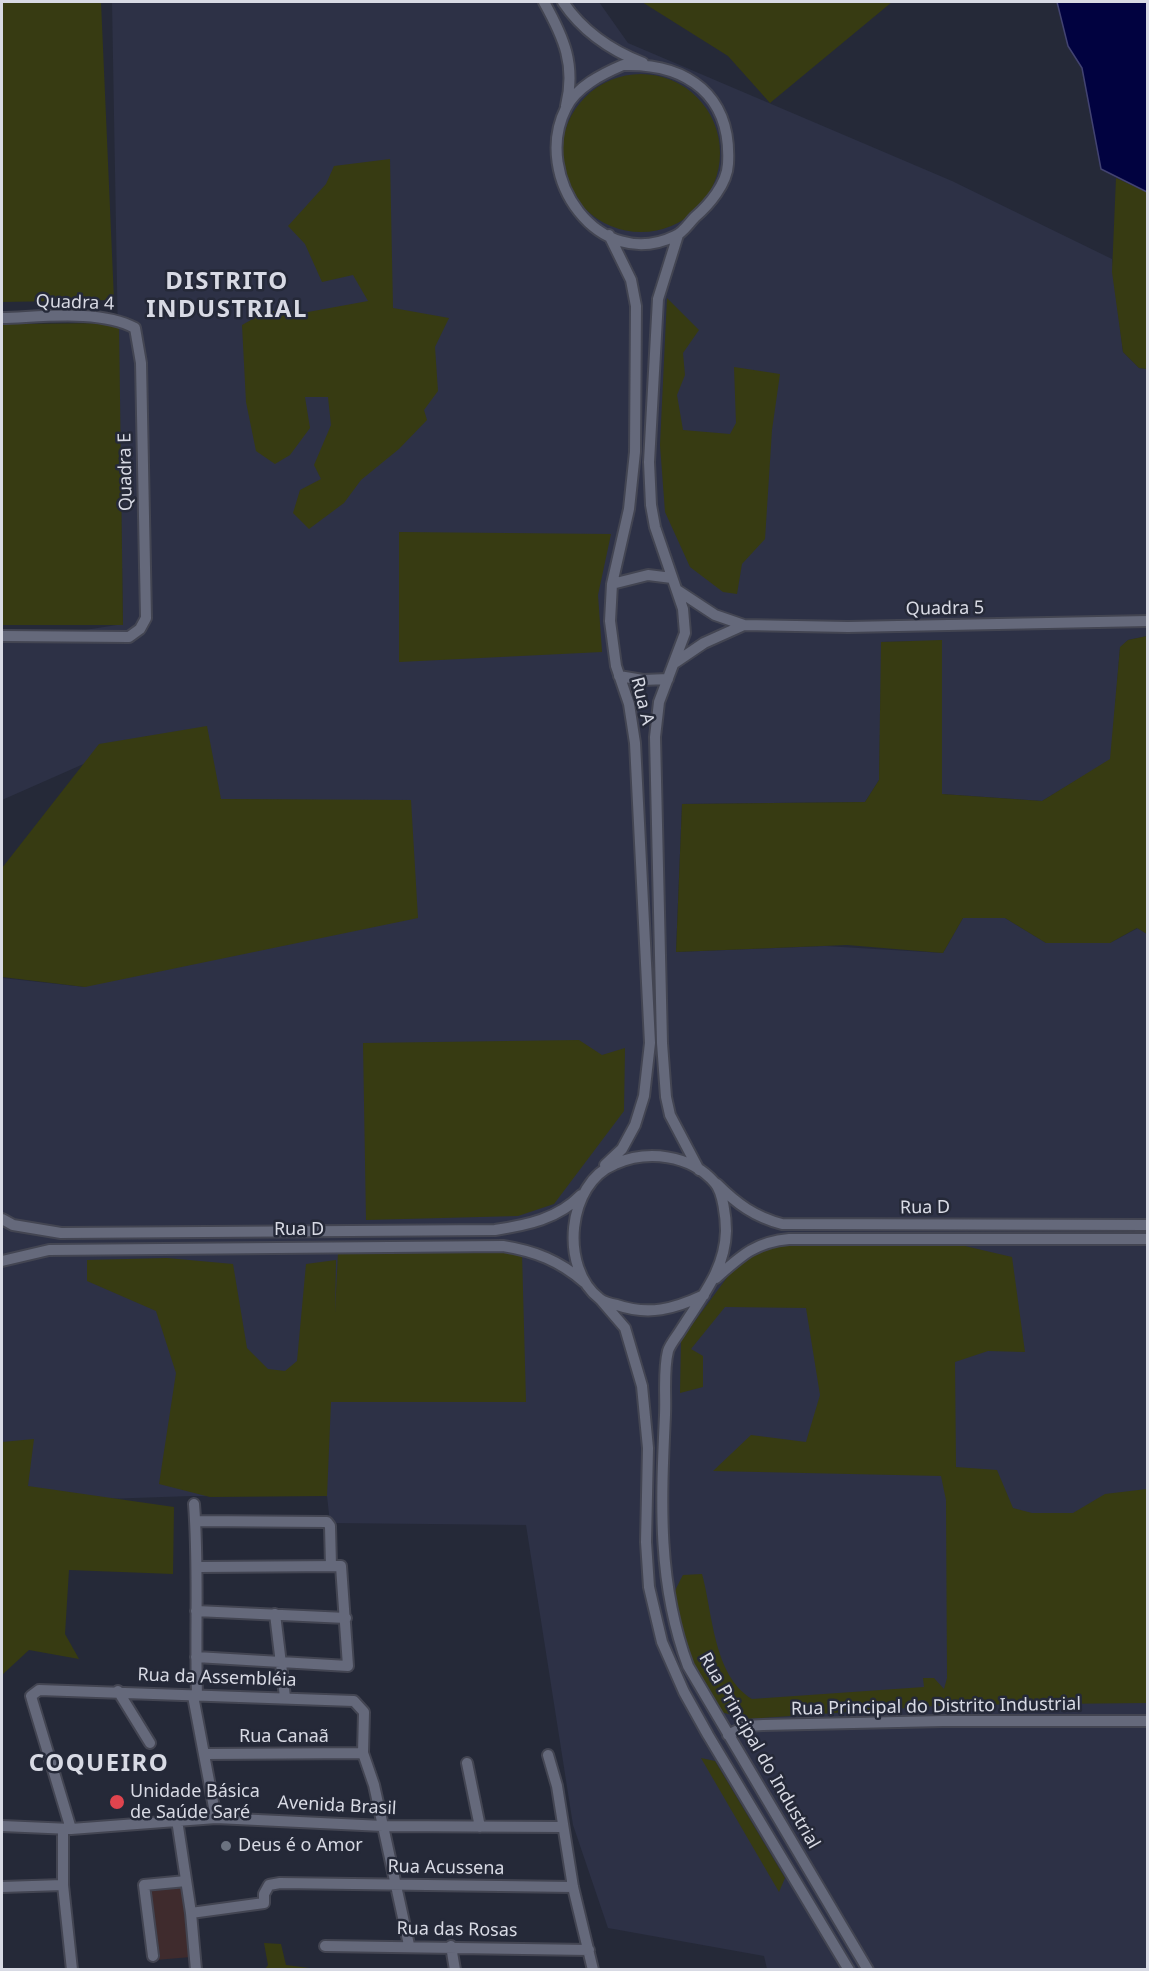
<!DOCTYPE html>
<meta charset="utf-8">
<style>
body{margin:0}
#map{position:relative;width:1149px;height:1971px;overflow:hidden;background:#252938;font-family:"Noto Sans",sans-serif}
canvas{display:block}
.frame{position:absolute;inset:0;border:3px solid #d8dae4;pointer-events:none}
</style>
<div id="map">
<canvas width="1149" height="1971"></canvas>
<div class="frame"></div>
</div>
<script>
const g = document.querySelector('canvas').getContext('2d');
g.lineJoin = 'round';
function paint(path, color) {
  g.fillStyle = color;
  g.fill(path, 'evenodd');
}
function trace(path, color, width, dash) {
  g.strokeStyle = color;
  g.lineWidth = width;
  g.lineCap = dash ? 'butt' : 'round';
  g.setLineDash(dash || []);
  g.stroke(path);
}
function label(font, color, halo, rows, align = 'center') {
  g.font = font + ' "Noto Sans",sans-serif';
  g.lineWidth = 5;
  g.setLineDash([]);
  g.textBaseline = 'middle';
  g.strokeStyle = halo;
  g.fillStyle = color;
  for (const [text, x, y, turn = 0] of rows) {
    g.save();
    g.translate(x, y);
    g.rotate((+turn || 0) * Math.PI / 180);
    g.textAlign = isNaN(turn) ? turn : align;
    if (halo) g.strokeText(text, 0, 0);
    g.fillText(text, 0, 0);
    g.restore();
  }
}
paint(new Path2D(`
 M112,2H599L628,43L952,181L1112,259L1123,352L1139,368L1147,369L1148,636L1128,640L1120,648L1111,760L1042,801L942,794V641L882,642L879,780L865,802L682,804L676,952L825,946L943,953L963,918H1005L1046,943H1110L1138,928L1147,934V1969H767L764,1956L608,1928L573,1825L526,1525L330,1523L327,1496H192L19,1502L2,1513V978L85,987L411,801L221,799L147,736L2,800V643L123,624Z`), '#2d3146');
paint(new Path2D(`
 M183,1885L191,1957L156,1960L147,1891Z`), '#3f2b2d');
paint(new Path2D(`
 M2,2H101L114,300L2,302Z
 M642,2H892L770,103L728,56Z
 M562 153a79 79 0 1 1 158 0a79 79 0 1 1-158 0Z
 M390,159L393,308L449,318L435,347L438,391L424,410L427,420L399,449L361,480L344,503L309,529L293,513L300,490L321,479L314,465L331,425L328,397H305L310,428L290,455L275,464L256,451L246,402L242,325L267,311L308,312L368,301L353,275L322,282L305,244L288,226L326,184L334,166Z
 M1116,178L1147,192V369L1139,368L1123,352L1112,272Z
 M667,298L699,330L683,353L685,375L677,395L683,430L730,434L736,423L734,367L780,374L772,430L765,539L742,564L737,594L723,592L690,567L665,512L660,445Z
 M119,323L123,625H2V324Z
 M399,532L611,534L598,595L602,652L399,662Z
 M1147,636V934L1137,928L1110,943H1046L1005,918H963L943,953L847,945L676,952L682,804L865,802L879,780L881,642L942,640V794L1042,801L1110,759L1120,647L1128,640Z
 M207,726L221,799L411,800L418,918L85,987L2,977V868L99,744Z
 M579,1040L602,1055L625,1048L624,1111L554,1204L518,1216L366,1220L363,1043Z
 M952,1243L1012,1257L1025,1352L988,1351L955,1362L956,1467L997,1470L1013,1508L1032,1513H1073L1105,1494L1147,1489V1703L950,1705L747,1719L721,1712C705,1686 670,1627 674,1596C675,1589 680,1581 683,1575L702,1574C713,1614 713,1675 752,1699L924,1687L923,1678H934L944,1689L947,1678L946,1500L941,1476L713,1471L751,1435L806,1442L820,1395L806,1308L725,1307L691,1349L703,1356V1387L680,1393L681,1340L734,1268L750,1253L777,1245Z
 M338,1253H522L526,1402H331L327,1496L210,1497L159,1484L176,1373L156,1311L87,1281V1260L167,1258L233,1264L247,1348L268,1369L285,1371L297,1361L306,1264L336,1260L335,1313Z
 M34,1439L28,1486L174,1507L173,1574L69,1570L65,1634L79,1659L29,1650L2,1675V1442Z
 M701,1758L715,1761L785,1878L779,1892Z
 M264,1943L281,1944L286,1965L317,1969H265L268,1965Z`), '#373b12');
const water = new Path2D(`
 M1057,2H1147V192L1101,169L1082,68L1068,46Z`);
paint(water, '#010240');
trace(water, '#424371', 1.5);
const street = new Path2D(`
 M544,2C564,38 576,65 566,106
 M563,2C583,32 610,50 643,63
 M623,65C688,63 732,96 728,164C727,184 709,205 695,217C689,223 683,233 675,236C599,273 531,177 566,108C576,87 602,74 623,65Z
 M678,235L658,299L649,462L651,505L655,527L683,609L685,633L659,702L655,737L662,1043L666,1097L670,1115L699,1170
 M2,318C41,317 100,309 135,328L141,363L146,618L140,629L129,637L2,636
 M612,584L648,575L672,578
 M677,590L715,615L744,625L848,627L1148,621
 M676,662L704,643L744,625
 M619,676L643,680L668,679
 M605,1165L622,1149L635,1125L644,1096L650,1043L635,743L629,704L616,666L610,621L612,584L629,509L635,452L636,306L631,280L609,235
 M717,1184C737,1204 755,1217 782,1224L1148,1225
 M2,1219L13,1225L61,1233L495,1230C527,1225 558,1219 581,1195
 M2,1261L49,1250L503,1246C535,1251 560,1261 584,1282
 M716,1278C741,1256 755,1242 789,1239H1148
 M704,1295C674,1309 649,1316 617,1305C612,1304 604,1302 600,1299C559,1268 567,1183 615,1164C647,1150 690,1154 715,1183C723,1192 726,1218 726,1231C725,1270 702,1296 682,1328C678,1335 670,1344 668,1351C663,1371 666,1395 665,1415C661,1502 657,1583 688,1666L868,1970
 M601,1300L625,1328L642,1386L648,1448L646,1542L649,1587L662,1642L684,1692L708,1735L849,1970
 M194,1504C199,1568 195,1631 197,1695
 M196,1521L327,1522L330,1526L331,1566
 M196,1611L346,1618
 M275,1614L285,1697
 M196,1657L348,1666L341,1566L199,1567
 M118,1691L150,1743
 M193,1696L216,1818
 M728,1735L746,1726L763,1725L943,1721H1148
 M205,1754L363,1753
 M548,1755L557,1786L573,1887L593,1970
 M467,1763L480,1827
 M177,1820L191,1913L196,1970
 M2,1826L71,1829L216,1818L383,1826L563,1827
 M63,1829V1885L72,1970
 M71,1829L33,1703L31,1696L39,1690L354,1701L364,1712L363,1753L374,1785L409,1945
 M2,1887L63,1885
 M191,1913L264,1903V1894L269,1885L280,1883L573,1887
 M325,1946L589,1950
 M451,1946L455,1970
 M153,1956L144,1885L186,1881`);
trace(street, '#434552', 14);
trace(street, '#65697b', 10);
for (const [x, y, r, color] of [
 [117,1802,8,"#e0444e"],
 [226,1846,6,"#6b7280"]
]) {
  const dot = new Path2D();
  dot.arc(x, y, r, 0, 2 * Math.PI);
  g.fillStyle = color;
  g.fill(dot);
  trace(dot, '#252938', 2);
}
label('18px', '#d8dae4', '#252938', [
 ["Quadra 4",75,303,2],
 ["Quadra E",126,472,-91],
 ["Quadra 5",945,609,-1],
 ["Rua A",642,701,76],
 ["Rua D",925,1208,-1],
 ["Rua D",299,1230],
 ["Rua da Assembléia",217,1678,2],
 ["Rua Principal do Distrito Industrial",936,1707,-1],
 ["Rua Canaã",284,1737],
 ["Rua Principal do Industrial",759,1751,60],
 ["Avenida Brasil",337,1806,3],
 ["Rua Acussena",446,1868,1],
 ["Rua das Rosas",457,1930,1]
]);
label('18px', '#d8dae4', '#252938', [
 ["Unidade Básica",130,1792],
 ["de Saúde Saré",130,1813],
 ["Deus é o Amor",238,1846]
], 'left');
g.letterSpacing = '1.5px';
label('bold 24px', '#d8dae4', '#252938', [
 ["DISTRITO",227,282],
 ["INDUSTRIAL",227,310],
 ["COQUEIRO",99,1764]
]);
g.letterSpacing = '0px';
</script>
